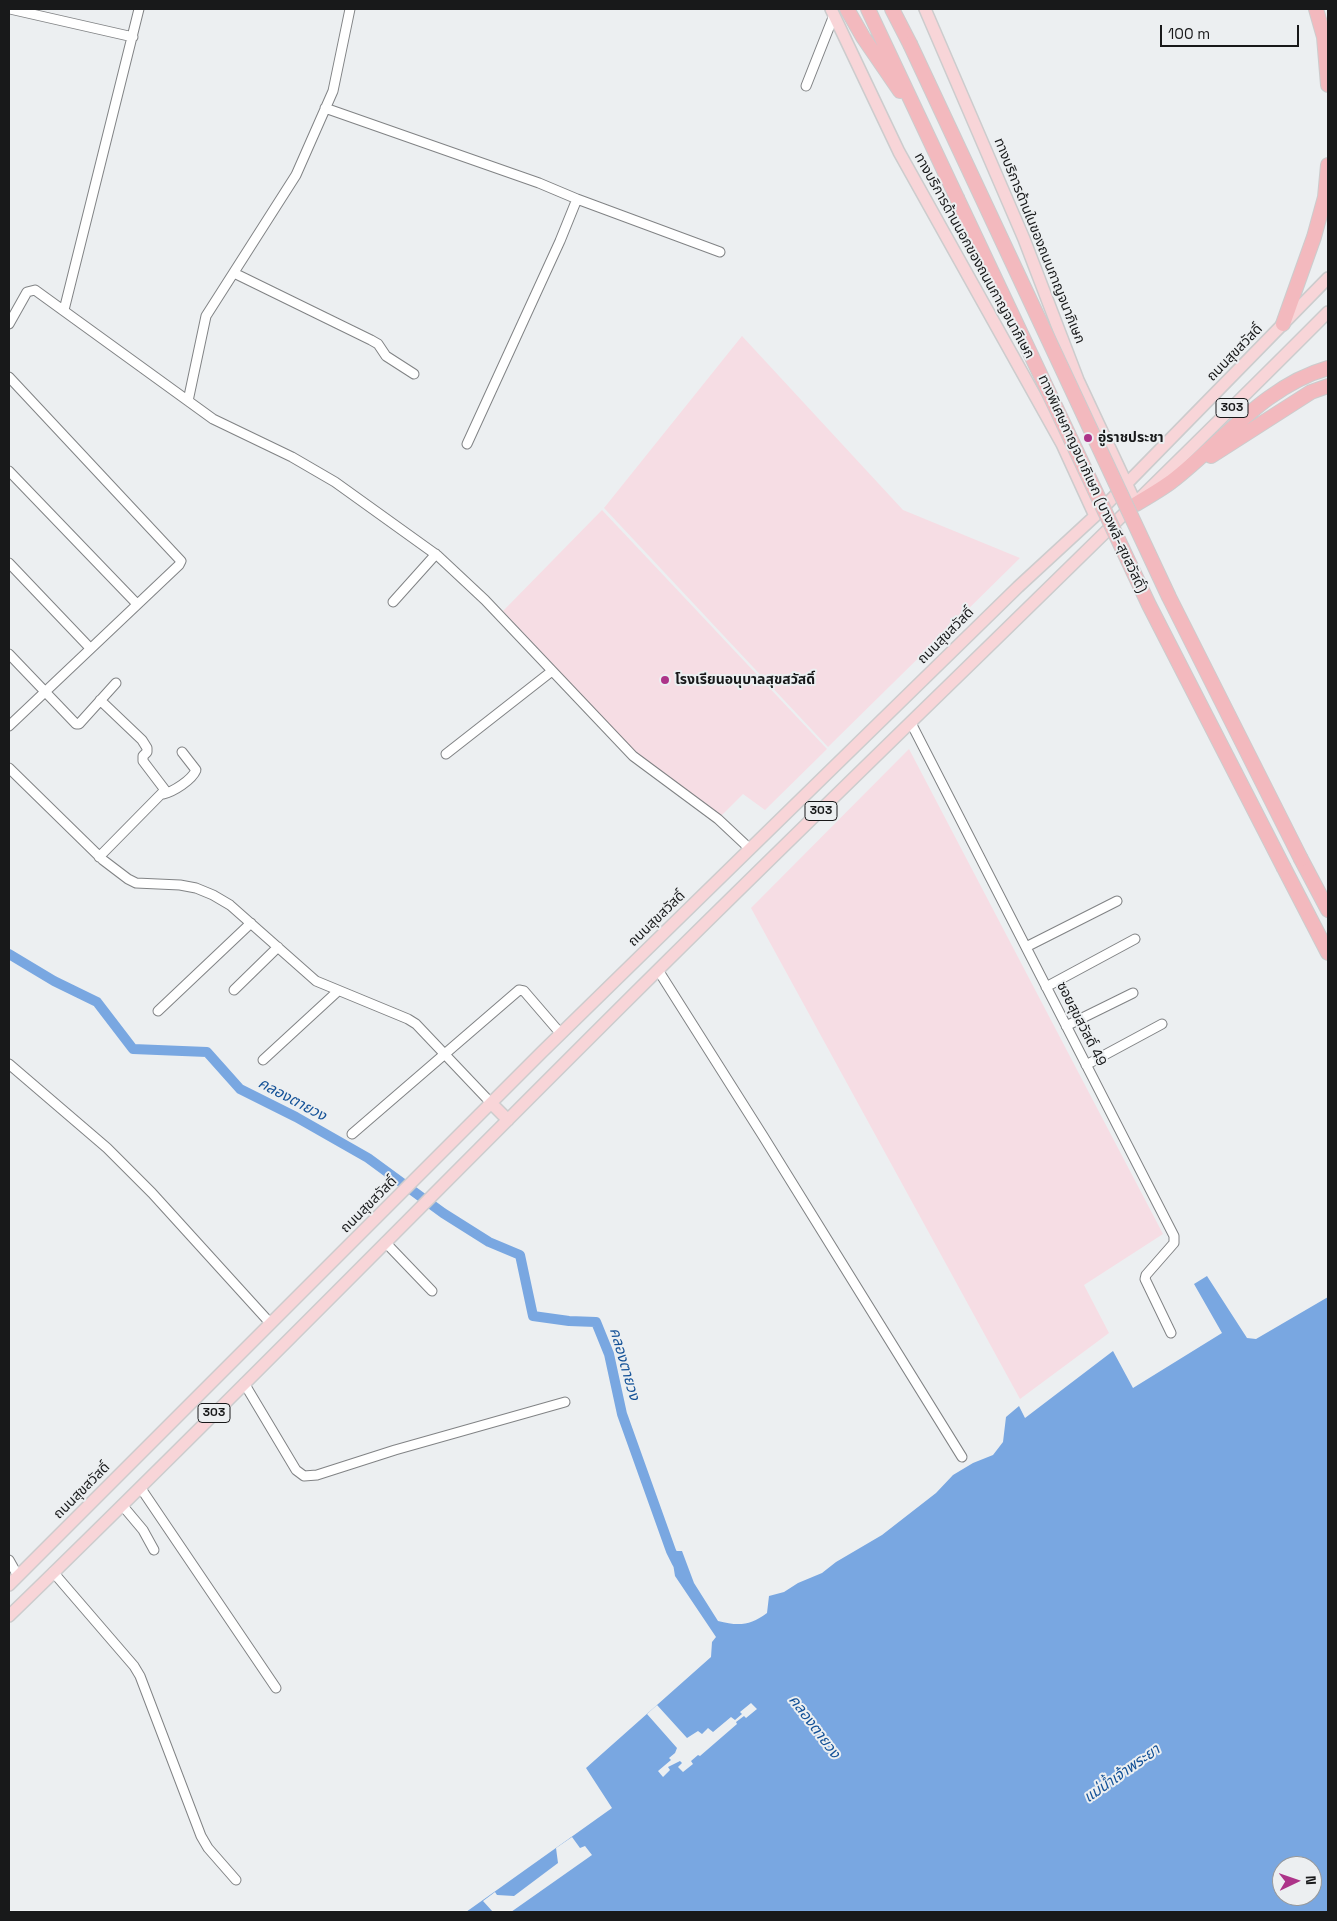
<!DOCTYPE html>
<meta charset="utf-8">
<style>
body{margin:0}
#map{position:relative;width:1337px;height:1921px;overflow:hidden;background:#eceff1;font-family:"Space Grotesk",sans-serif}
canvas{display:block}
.frame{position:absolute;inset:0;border:10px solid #18191a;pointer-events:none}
.north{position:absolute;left:1272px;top:1856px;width:50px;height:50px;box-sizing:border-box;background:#eceff1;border:1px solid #97999b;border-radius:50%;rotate:87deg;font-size:14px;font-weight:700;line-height:20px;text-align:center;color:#18191a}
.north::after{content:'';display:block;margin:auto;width:18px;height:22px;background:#ad3489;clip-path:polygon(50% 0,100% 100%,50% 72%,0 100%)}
.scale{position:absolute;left:1160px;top:25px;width:139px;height:22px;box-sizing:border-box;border:2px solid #18191a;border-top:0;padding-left:6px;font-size:15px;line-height:18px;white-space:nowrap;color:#18191a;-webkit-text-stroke:4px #eceff1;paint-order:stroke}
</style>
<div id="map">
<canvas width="1337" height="1921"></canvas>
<div class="frame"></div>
<div class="north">N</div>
<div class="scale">100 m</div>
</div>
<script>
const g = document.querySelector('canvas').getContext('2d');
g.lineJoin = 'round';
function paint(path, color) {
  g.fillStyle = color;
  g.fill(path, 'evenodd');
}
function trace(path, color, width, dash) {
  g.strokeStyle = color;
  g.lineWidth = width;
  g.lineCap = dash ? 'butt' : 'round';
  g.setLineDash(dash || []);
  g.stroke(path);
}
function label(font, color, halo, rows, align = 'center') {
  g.font = font + ' "Space Grotesk","Noto Sans Thai",sans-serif';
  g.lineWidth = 4;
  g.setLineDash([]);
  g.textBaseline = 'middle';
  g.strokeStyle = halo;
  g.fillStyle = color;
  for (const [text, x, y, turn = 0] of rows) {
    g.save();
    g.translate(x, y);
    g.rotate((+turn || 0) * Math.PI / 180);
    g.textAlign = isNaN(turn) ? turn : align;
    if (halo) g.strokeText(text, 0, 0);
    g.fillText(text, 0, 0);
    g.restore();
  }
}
paint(new Path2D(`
 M742,336L903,510L1020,558L828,747L604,508Z
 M602,510L827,749L765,810L743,794L721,816L636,753L503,611Z
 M909,749L1163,1234L1084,1285L1109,1333L1020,1399L751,908Z`), '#f6dde4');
paint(new Path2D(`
 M1207,1276L1247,1338L1256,1339L1328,1297V1912H466L612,1808L586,1768L711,1657L712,1642L716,1637L675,1576L671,1551H682L694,1583L718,1621C738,1626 750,1626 767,1613L769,1596L784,1592L798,1583L822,1573L836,1562L882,1535L936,1493L953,1475L973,1463L993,1455L1003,1442L1006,1417L1019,1406L1025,1418L1113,1351L1133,1388L1222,1333L1194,1284ZM1282,1866H1312V1896H1282Z`), '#79a7e1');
paint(new Path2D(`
 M751,1703L757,1709L746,1718L744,1716L736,1722L737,1724L700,1756L698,1755L691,1761L693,1764L683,1772L678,1767L682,1763L680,1761L668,1767L670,1770L663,1777L658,1771L671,1760L669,1758L675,1753L677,1748L647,1714L657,1705L687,1738L698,1731L702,1734L708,1728L713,1732L731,1717L735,1720L742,1714L740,1712Z
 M572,1837L580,1848L585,1846L592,1855L511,1912H493L483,1901L495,1892L497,1895L514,1896L558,1863L556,1848Z`), '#eceff1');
trace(new Path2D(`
 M9,954L54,981L97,1002L133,1049L207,1052L240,1089L296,1117L368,1158L443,1213L489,1242L520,1255L533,1316L569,1321L596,1322L609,1354L622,1414L671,1551L677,1563`), '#79a7e1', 10);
const minor = new Path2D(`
 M10,9L133,37
 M806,86L834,15
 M325,108L539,183L577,199L720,252
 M234,273L371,340L378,344L386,356L414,374
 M64,310L139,9
 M9,324L27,292L35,290L213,419L292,457L335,482L438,556L485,600L633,756L718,819L750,849
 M9,377L181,561L179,565L9,726
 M188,401L206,316L296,175L333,91L350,9
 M467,444L560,241L577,199
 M9,471L137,604
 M9,563L90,648
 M393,602L436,554
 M9,654L76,724H79L116,683
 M911,723L1174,1236V1243L1146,1275L1145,1279L1171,1333
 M446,754L552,671
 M9,768L103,860L128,879L136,883L180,885L196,888L213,895L230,905L316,981L408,1019L416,1024L491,1103
 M163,794C173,792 192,780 196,770L182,752
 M99,857L165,790L143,761V756L147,752V748L142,740L100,700
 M1026,947L1117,901
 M658,970L763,1136L962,1457
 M1046,987L1135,939
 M234,990L278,947
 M158,1011L251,923
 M1066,1026L1133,993
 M263,1060L338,991
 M9,1064L107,1148L152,1193L271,1324
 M1086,1065L1162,1024
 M352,1134L519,990L524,991L561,1034
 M385,1242L432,1291
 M244,1383L296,1470L304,1476L317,1475L395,1450L565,1402
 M140,1487L276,1688
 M122,1505L143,1530L154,1550
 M9,1560L18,1576
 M53,1572L134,1666L140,1676L201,1836L208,1848L236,1880`);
const major = new Path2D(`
 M831,9L899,152L1062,444L1095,516
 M925,9L1024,239L1078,380L1136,504
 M491,1103L508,1120
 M9,1585L542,1052L1018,587L1095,516L1328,278
 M9,1616C228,1404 440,1186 657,971C880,750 1107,534 1328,312`);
const highway = new Path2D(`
 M847,9L863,37L900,91
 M868,9L957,198
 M892,9L910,44
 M1316,9L1324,37L1328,85
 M1283,324L1314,237L1325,197L1328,165
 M1211,456L1311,392L1328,386
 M1136,504C1148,497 1160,490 1171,482C1222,443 1264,386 1328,368
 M1301,859L1328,910
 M1284,868L1328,953`);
trace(minor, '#818385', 11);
trace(major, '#cccccd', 14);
trace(highway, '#cccccd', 16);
trace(minor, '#fff', 9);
trace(major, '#f8d5d8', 11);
trace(highway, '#f3b9be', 14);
const highwayBridge = new Path2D(`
 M910,44L1169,597L1301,859
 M957,198L1149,605L1284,868`);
trace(highwayBridge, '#cccccd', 16, []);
trace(highwayBridge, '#f3b9be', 14);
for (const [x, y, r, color] of [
 [1088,438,5,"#ad3489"],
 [665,680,5,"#ad3489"]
]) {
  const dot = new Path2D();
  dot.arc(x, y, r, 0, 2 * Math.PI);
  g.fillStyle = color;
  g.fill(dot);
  trace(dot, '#eceff1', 2);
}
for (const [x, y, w] of [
 [1232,408,32],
 [821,811,32],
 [214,1413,32]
]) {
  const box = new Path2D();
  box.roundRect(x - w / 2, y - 9.5, w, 19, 4);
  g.fillStyle = '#eceff1';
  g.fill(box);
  trace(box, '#18191a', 1);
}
label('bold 12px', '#18191a', null, [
 ["303",1232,408],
 ["303",821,811],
 ["303",214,1413]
]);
label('14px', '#18191a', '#eceff1', [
 ["ทางบริการด้านในของถนนกาญจนาภิเษก",1039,241,68],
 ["ทางบริการด้านนอกของถนนกาญจนาภิเษก",974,256,61],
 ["ถนนสุขสวัสดิ์",1235,353,-46],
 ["ทางพิเศษกาญจนาภิเษก (บางพลี-สุขสวัสดิ์)",1092,484,65],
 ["ถนนสุขสวัสดิ์",946,636,-45],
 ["ถนนสุขสวัสดิ์",657,919,-44],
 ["ซอยสุขสวัสดิ์ 49",1081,1024,63],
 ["ถนนสุขสวัสดิ์",369,1205,-45],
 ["ถนนสุขสวัสดิ์",82,1491,-45]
]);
label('bold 14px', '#18191a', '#eceff1', [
 ["อู่ราชประชา",1098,438],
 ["โรงเรียนอนุบาลสุขสวัสดิ์",675,680]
], 'left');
label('italic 15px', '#135197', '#eceff1', [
 ["คลองตายวง",292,1100,28],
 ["คลองตายวง",624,1364,74],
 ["คลองตายวง",814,1727,53],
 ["แม่น้ำเจ้าพระยา",1122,1774,-35]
]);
</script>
